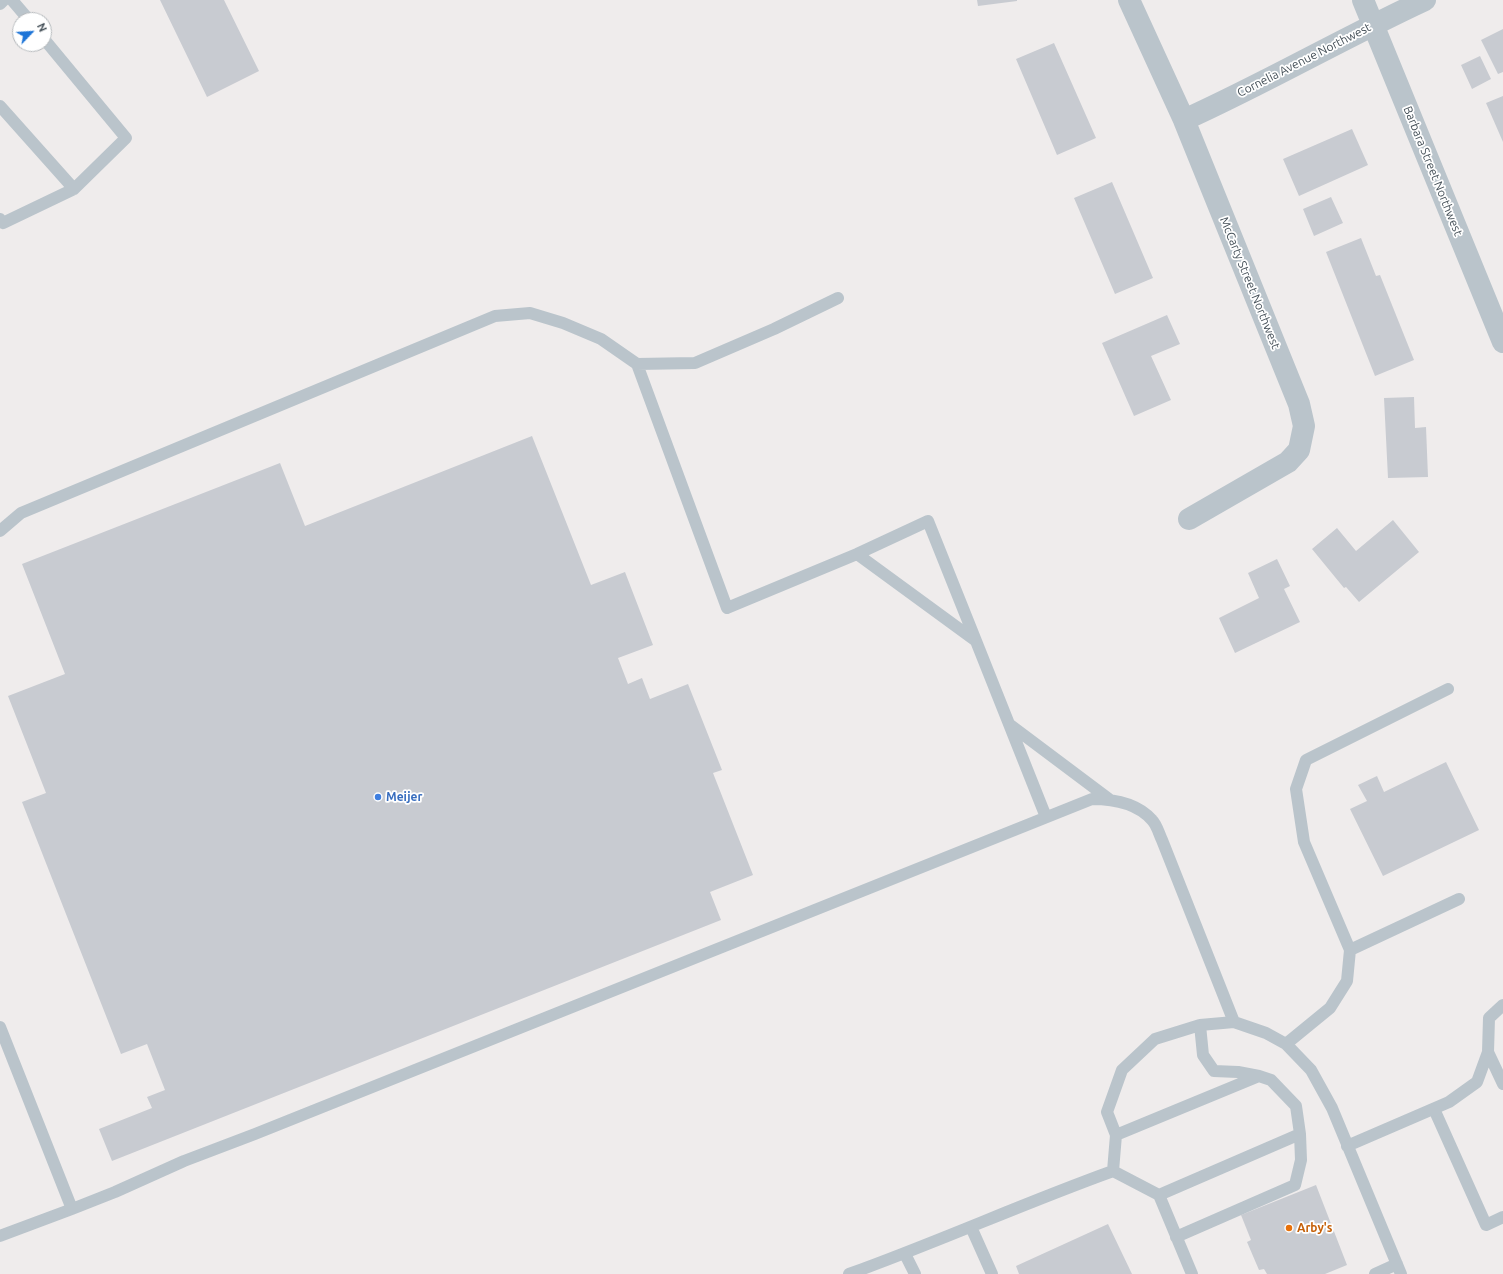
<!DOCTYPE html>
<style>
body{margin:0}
#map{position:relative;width:1503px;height:1274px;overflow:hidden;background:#efecec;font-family:Ubuntu,sans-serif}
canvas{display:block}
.north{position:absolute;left:12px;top:12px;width:40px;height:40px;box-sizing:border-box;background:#fff;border:1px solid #b5b9bc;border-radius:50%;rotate:65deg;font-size:11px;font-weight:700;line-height:16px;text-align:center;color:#455058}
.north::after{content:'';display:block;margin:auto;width:14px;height:18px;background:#1d74d7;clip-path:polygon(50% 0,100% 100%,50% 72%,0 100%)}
</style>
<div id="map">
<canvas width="1503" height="1274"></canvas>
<div class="north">N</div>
</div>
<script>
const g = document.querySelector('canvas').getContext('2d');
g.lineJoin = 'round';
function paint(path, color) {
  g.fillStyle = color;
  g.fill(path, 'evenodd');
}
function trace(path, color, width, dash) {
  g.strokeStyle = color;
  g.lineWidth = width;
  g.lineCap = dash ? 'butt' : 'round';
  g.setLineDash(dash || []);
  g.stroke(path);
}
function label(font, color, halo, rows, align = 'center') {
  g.font = font + ' Ubuntu,sans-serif';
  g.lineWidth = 3.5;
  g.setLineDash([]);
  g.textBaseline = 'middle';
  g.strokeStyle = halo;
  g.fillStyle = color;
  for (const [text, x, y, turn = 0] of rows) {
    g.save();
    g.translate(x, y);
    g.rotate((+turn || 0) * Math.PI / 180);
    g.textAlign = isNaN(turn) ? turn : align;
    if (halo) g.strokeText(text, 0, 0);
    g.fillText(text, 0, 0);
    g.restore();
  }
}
paint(new Path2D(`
 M160,0H224L259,71L207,97Z
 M977,0H1017V1L978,6Z
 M1503,29V72L1498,74L1481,40Z
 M1054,43L1096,138L1057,155L1016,59Z
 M1480,56L1491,79L1472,89L1461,65Z
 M1503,96V142L1486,103Z
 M1352,129L1368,165L1299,196L1283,159Z
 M1112,182L1153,278L1115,294L1074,198Z
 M1331,197L1343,223L1314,236L1303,209Z
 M1361,238L1376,276L1380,275L1414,360L1375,376L1326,252Z
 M1167,315L1180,344L1151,356L1171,400L1134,416L1102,343Z
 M1414,397L1415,428L1426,427L1428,477L1388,478L1384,398Z
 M532,436L591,585L625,572L653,645L618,658L628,684L642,678L650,699L688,684L722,770L713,773L753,875L710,892L721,920L112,1161L99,1129L152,1108L147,1097L165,1090L147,1044L121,1054L22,802L46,793L8,696L65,674L22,564L280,463L305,526Z
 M1393,520L1419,552L1359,602L1346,587L1344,588L1312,549L1337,528L1356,551Z
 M1277,559L1290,586L1284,589L1300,622L1235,653L1219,618L1259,598L1248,573Z
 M1446,762L1479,830L1383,876L1350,809L1367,801L1358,785L1377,776L1384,792Z
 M1316,1185L1347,1265L1325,1274H1267L1264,1269L1259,1270L1247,1242L1251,1240L1241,1215Z
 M1108,1224L1132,1274H1019L1016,1266Z`), '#c8cbd1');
trace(new Path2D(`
 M12,0L29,20
 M0,4L4,0
 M0,106L74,189
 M0,219L3,223L74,189L126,138L44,39
 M637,364L695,363L774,329L838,298
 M0,531L21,513L495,316L530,313L563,323L601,339L637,364L727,608L857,554L928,521L976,641
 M857,554L976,641L1046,817
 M1009,724L1109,799
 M1350,950L1459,899
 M0,1027L72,1209
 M1286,1044L1330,1008L1347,981L1350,950L1304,842L1296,789L1306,760L1448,689
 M1488,1052L1503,1084
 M1434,1109L1486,1225L1503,1217
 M1116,1135L1259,1076
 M1347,1146L1449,1102L1477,1082L1488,1052L1489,1018L1503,1005
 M1113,1171L1159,1195
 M971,1227L992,1274
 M0,1236L72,1209L115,1192L184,1161L255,1134L1092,799C1114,799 1137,803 1152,820C1157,825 1159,834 1162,840L1234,1022
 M1176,1237L1295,1185L1301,1160L1300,1134
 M905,1254L915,1274
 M849,1274C938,1242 1024,1203 1113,1171L1116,1135L1107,1112L1122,1070L1155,1039L1200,1025L1234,1022L1266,1033L1286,1044L1311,1070L1332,1108L1401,1274
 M1192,1274L1159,1195L1300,1134L1296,1106L1271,1080L1259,1076L1238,1072L1214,1071L1203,1055L1200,1025
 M1375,1274L1397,1264`), '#bac4cb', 12);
trace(new Path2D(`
 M1129,0L1184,120L1299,404L1304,426L1299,450L1288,462L1189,519
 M1363,0L1503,342
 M1184,120C1266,83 1343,38 1425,0`), '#bac4cb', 22);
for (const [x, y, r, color] of [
 [378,797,4,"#3f7fe0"],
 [1289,1228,4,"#e8710a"]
]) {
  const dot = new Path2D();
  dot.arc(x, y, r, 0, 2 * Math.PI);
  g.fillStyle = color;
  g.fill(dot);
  trace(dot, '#fff', 1.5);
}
label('12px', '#455058', '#fff', [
 ["Cornelia Avenue Northwest",1304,60,-27],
 ["Barbara Street Northwest",1433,171,68],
 ["McCarty Street Northwest",1250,283,68]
]);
label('bold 12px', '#366cbe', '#fff', [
 ["Meijer",386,797]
], 'left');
label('bold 12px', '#c56008', '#fff', [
 ["Arby's",1297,1228]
], 'left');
</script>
